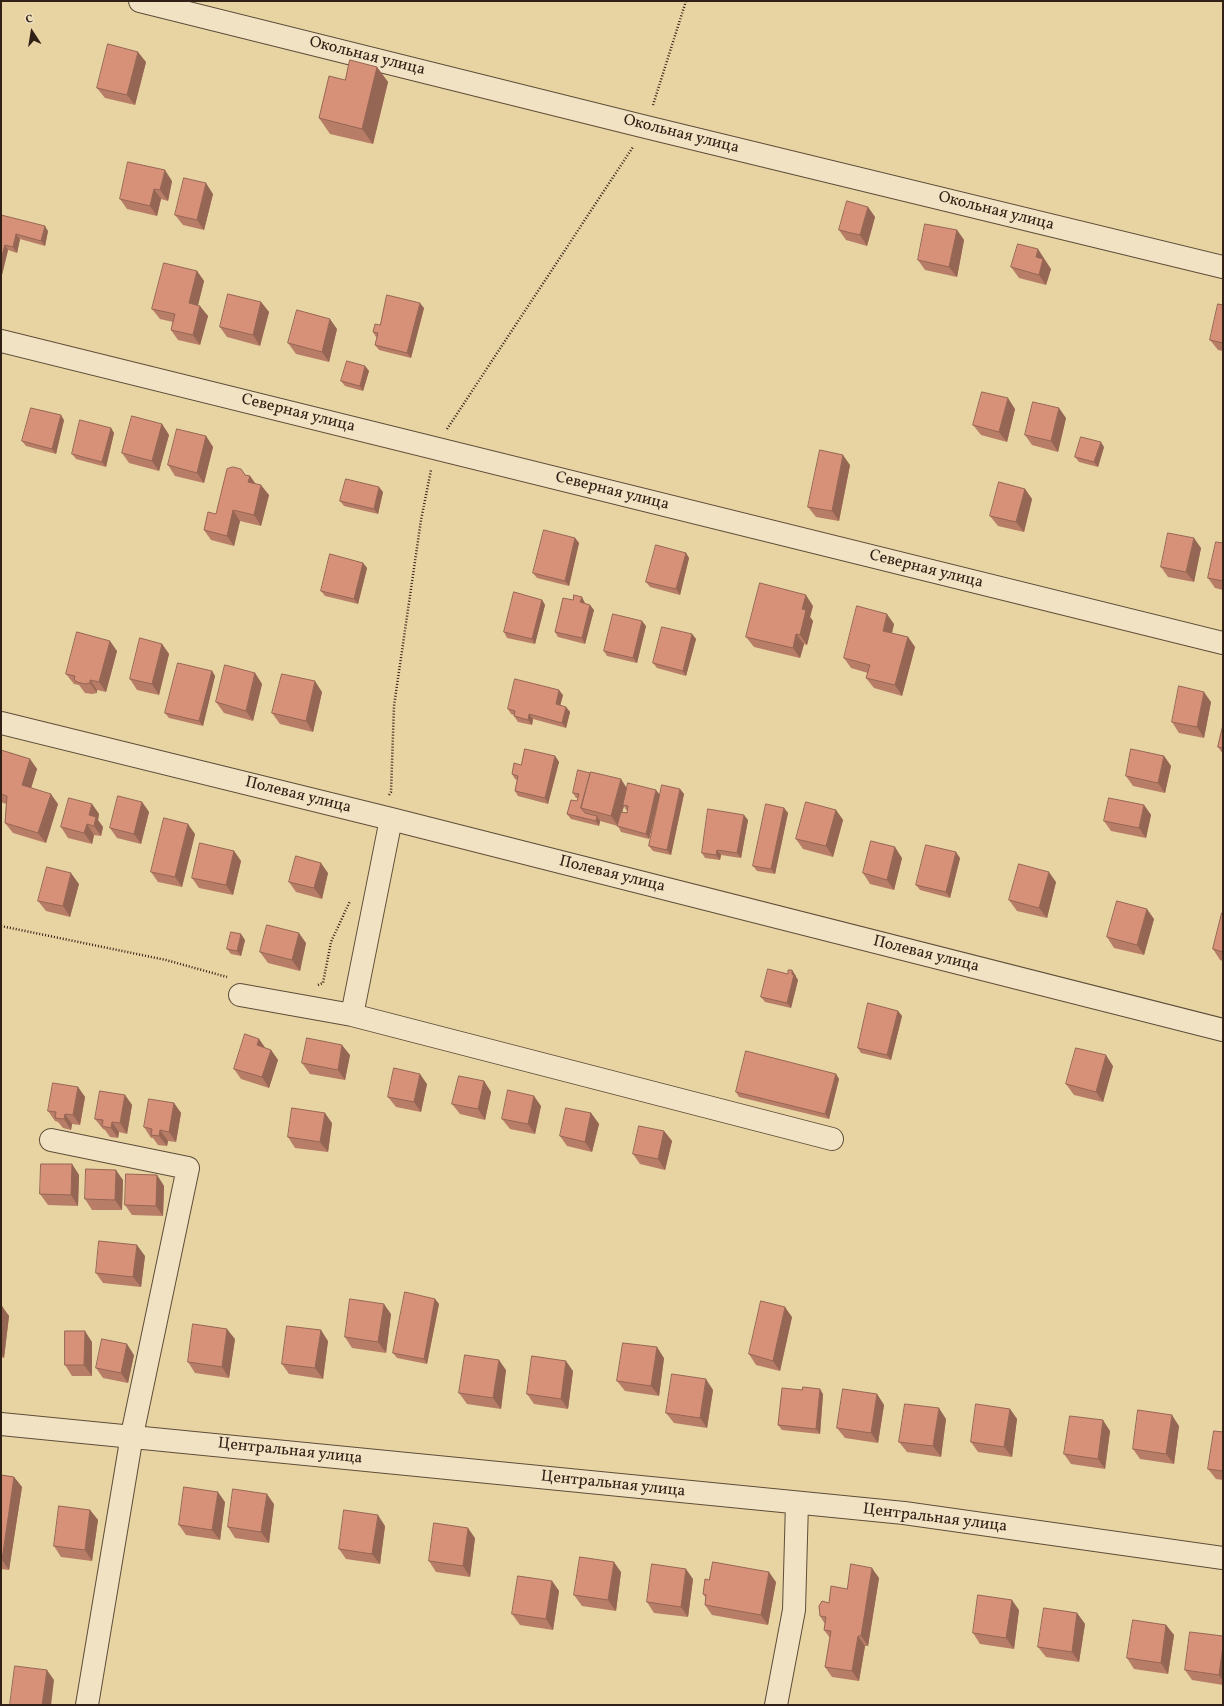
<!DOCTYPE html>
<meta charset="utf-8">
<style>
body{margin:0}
#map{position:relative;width:1224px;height:1706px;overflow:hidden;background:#e8d3a3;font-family:Vollkorn,serif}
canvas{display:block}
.frame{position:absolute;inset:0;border:2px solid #312015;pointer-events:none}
.north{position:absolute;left:12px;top:12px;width:40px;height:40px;-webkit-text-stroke:3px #f0e2c3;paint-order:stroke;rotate:348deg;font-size:11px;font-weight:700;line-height:16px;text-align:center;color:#312015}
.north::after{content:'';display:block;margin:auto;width:14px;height:18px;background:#312015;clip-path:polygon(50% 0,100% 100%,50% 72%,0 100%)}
</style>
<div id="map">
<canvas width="1224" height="1706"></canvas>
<div class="frame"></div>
<div class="north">С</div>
</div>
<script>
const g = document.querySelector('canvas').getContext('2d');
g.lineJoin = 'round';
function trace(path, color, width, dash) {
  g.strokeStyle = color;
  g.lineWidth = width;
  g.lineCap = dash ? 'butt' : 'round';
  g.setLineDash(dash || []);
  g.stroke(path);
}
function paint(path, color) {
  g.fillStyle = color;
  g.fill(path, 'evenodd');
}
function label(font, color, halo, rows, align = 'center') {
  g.font = font + ' Vollkorn,serif';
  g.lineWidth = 3;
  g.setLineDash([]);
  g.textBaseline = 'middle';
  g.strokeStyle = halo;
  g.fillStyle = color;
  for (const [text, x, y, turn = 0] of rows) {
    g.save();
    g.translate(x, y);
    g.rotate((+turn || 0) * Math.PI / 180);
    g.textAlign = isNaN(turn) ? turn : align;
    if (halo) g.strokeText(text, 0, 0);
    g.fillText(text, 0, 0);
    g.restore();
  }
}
const minor = new Path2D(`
 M140,1L646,127L1223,267
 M1,341L1223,643
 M1,723L391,819L1223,1030
 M391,819L352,1015L832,1139
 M240,995L352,1015
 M51,1140L188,1168L132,1435L87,1705
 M1,1424L904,1513L1223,1558
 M776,1705L794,1610L797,1503`);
trace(minor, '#5f4d38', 24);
trace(new Path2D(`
 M653,105L686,1
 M447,429L633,147
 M389,795L391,792L394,706L421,520L431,470
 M1,926L166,960L227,977
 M318,985L323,983L331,942L350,901`), '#312015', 2.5, [1, 2]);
trace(minor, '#f0e2c3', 22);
paint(new Path2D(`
 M146,62L135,105L105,98L97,88Z
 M377,67L388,82L373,144L330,134L319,118Z
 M172,181L168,201L161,199L157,216L127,209L120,199Z
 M213,194L204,230L183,225L175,215Z
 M868,207L875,217L867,246L846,240L839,230Z
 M1,215L48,231L45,246L20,239L17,253L8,250L1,279Z
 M957,230L964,240L957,277L925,270L918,260Z
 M1045,260L1044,261L1051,269L1046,285L1019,278L1011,267Z
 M197,271L204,281L198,305L208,316L200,345L178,340L171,330L173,322L160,319L152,309Z
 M261,302L269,312L260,346L227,337L220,327Z
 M1223,305V351L1218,350L1210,340Z
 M424,308L411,358L379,350L375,345L377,338L376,337L373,332L380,325Z
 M337,329L329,362L296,354L288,343Z
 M365,366L369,371L363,391L345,386L341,381Z
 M1015,409L1007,442L981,435L973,425Z
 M1066,418L1058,452L1032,445L1025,435Z
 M64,420L56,454L26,446L22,441Z
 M162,424L169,435L159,471L129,463L122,453Z
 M111,428L114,433L106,467L76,459L72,454Z
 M206,436L213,447L204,483L175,476L168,465Z
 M1104,447L1098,467L1079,462L1075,457Z
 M850,465L839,521L816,517L808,507Z
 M245,475L250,476L255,483L269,495L261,526L240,521L234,546L211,540L204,530Z
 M1025,489L1032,499L1024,532L998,526L990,516Z
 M383,492L378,514L344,506L340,501Z
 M575,538L579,543L569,586L537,578L533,573Z
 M1223,543V590L1215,588L1208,578Z
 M1201,548L1194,582L1168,577L1161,567Z
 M686,553L689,558L680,595L650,587L646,582Z
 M363,563L367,568L358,604L325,596L321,591Z
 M542,600L545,605L535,644L507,638L504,632Z
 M573,600L585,603V604L594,610L585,644L558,637L555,632Z
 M813,606L810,617L813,621L807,645L804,644L800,658L754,647L746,637Z
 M894,624L892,633L908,637L915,647L902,696L874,688L866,678L868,673L851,668L844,658Z
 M646,626L637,663L607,656L604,651Z
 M692,634L696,639L686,676L657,668L653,663Z
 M162,644L169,654L159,695L137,690L130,679Z
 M117,651L106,692L97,690V693L92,694L85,693L79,685L74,684L66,674Z
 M212,671L215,676L203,726L169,718L165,713Z
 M255,673L262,684L253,721L224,713L216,702Z
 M322,692L313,732L280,724L272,713Z
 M563,695L560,706L566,707L570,712L566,728L533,719L532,725L518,722L514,716V715L511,714L508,709Z
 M1211,702L1204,738L1179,733L1172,722Z
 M1223,725V754L1218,747Z
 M1,750L30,759L37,769L31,788L58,804L46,843L13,833L5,823L6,804L1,802Z
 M555,756L559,762L548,804L518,796L515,791L517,780L515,779L512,774L521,765Z
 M1164,756L1171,766L1165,793L1133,786L1126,776Z
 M627,788L660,795L680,789L684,794L671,855L653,851L649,846L659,799L649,839L621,832L618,826L600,821L599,826L571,819L567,814L577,801L578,798H576L573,793ZM624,806L626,810H627V813L622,812Z
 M142,802L149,812L141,844L117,838L110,828Z
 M92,804L99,814L98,820L103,827L101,836L94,835L92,844L68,838L61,827Z
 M1144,805L1151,815L1146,838L1111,831L1104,821Z
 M784,808L788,813L775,874L757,871L753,866Z
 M836,810L843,820L833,857L803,849L796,839Z
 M748,820L741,858L721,855L720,860L705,858L702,853Z
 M195,834L182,887L158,882L151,872Z
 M234,851L241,861L233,895L199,888L192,878Z
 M902,858L894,890L870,884L863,873Z
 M960,858L950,898L920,890L916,885Z
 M328,873L322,899L296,892L289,882Z
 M1056,882L1047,918L1017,911L1009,900Z
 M79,884L70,917L46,911L38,901Z
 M1223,913V961L1220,960L1213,949Z
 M1154,919L1144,955L1114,948L1107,937Z
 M245,940L241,956L231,954L227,949Z
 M306,943L300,971L268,963L260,952Z
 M796,976V977L798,980L791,1008L765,1002L761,997Z
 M898,1011L902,1016L891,1060L861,1053L858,1048Z
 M259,1039L265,1048L271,1050L278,1060L269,1088L241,1079L234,1069Z
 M350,1055L345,1080L310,1074L302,1063Z
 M1113,1066L1103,1102L1074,1095L1066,1084Z
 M836,1074L839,1079L829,1119L739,1097L736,1092Z
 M484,1081L491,1092L485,1120L460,1114L452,1104Z
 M427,1084L421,1112L396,1107L388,1097Z
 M78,1087L85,1097L80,1125L72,1124L71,1130L63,1128L58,1122L55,1121L48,1111Z
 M125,1095L132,1105L127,1134L119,1132L118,1138L110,1137L105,1130L103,1129L95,1119Z
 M174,1103L181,1113L176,1142L168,1141L167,1146L158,1145L153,1138H151L144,1127Z
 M541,1106L535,1134L510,1129L502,1119Z
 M591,1113L599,1124L592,1152L567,1146L560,1136Z
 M332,1123L328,1152L295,1148L288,1137Z
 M664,1131L672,1141L665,1170L640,1164L633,1154Z
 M72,1164L79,1175L78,1206L48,1205L40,1194Z
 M157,1175L164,1186L163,1216L132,1215L125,1205Z
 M123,1180L122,1210H92L85,1199Z
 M145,1256L141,1287L103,1283L96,1273Z
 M435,1299L439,1304L427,1364L397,1358L393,1353Z
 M1,1306L9,1316L4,1358L1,1357Z
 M391,1314L386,1353L352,1348L345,1337Z
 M792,1317L780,1371L756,1365L749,1354Z
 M235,1339L229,1378L195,1373L188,1362Z
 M328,1341L323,1379L289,1374L282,1364Z
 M92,1342V1376H72L65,1365Z
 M134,1355L128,1383L103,1378L96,1368Z
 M664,1358L659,1396L625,1391L617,1381Z
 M506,1370L501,1409L467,1404L459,1393Z
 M573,1371L568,1409L534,1404L527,1394Z
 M713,1390L707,1428L674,1423L666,1413Z
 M823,1394L820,1434L782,1430L778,1425Z
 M877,1394L884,1405L878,1443L845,1438L837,1428Z
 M1010,1409L1017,1419L1012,1457L978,1452L971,1442Z
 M946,1419L941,1457L907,1452L899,1442Z
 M1179,1426L1174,1464L1140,1459L1133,1449Z
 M1110,1431L1105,1469L1071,1464L1064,1454Z
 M1223,1432V1480L1216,1479L1208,1469Z
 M1,1475L14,1477L22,1487L9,1570L1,1569Z
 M225,1502L220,1540L186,1535L179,1525Z
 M274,1504L269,1543L235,1538L228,1527Z
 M90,1510L98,1520L92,1561L61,1557L54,1546Z
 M385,1526L380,1564L346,1559L339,1549Z
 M475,1538L470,1577L436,1572L429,1561Z
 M621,1572L616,1611L582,1606L574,1595Z
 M879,1578L868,1646H865L859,1681L832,1677L825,1667L830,1638L824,1630L825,1624L820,1616L829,1603L847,1589Z
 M693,1579L688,1617L654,1613L647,1602Z
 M552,1581L559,1591L553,1630L520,1625L512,1614Z
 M776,1582L768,1625L712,1615L705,1605L706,1598L703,1594Z
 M1019,1610L1014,1649L980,1644L973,1633Z
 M1077,1613L1085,1624L1079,1662L1046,1657L1038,1647Z
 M1166,1625L1174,1635L1168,1674L1134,1669L1127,1658Z
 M1223,1636V1685L1192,1680L1185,1670Z`), '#b87d67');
paint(new Path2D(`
 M138,52L146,62L135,105L127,95Z
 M377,67L388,82L373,144L362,129Z
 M165,170L172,181L168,201L160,190Z
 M206,183L213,194L204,230L197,220Z
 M154,189L161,199L157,216L150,206Z
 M868,207L875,217L867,246L860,235Z
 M45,226L48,231L45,246L41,241Z
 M957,230L964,240L957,277L949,267Z
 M16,234L20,239L17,253L13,247Z
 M5,245L8,250L1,279V259Z
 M1038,249L1051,269L1046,285L1039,275L1036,257Z
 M197,271L204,281L196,313L189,303Z
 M261,302L269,312L260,346L253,335Z
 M420,303L424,308L411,358L407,353Z
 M200,306L208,316L200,345L193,335Z
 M330,319L337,329L329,362L322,352Z
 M365,366L369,371L363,391L360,386Z
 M1008,398L1015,409L1007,442L999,432Z
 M1059,408L1066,418L1058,452L1051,441Z
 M61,415L64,420L56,454L52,449Z
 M162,424L169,435L159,471L152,461Z
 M111,428L114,433L106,467L102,462Z
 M206,436L213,447L204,483L197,473Z
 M1101,442L1104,447L1098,467L1094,462Z
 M843,455L850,465L839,521L832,511Z
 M241,469L249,480L250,476L257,486L248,482Z
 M261,485L269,495L261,526L254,515Z
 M379,487L383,492L378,514L374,509Z
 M1025,489L1032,499L1024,532L1016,522Z
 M233,510L240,521L234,546L227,536Z
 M575,538L579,543L569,586L565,581Z
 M1194,538L1201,548L1194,582L1186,572Z
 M686,553L689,558L680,595L676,589Z
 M363,563L367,568L358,604L354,599Z
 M806,595L813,606L810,617L813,621L807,645L800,635L802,609Z
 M582,597L585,603L584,608L580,602Z
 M542,600L545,605L535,644L532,639Z
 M590,605L594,610L585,644L582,638Z
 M887,614L894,624L890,641L883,631Z
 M642,621L646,626L637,663L633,658Z
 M692,634L696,639L686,676L683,671Z
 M796,634L804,644L800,658L793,648Z
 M908,637L915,647L902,696L895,685Z
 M110,641L117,651L106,692L99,682Z
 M162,644L169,654L159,695L152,684Z
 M212,671L215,676L203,726L199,721Z
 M255,673L262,684L253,721L246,711Z
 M90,680L97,690V693L90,683Z
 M315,681L322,692L313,732L306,721Z
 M559,690L563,695L559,710L556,704Z
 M1204,692L1211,702L1204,738L1197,727Z
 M566,707L570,712L566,728L562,723Z
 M529,714L533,719L532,725L528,720Z
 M555,756L559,762L548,804L545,798Z
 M1164,756L1171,766L1165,793L1158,783Z
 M30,759L37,769L29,795L22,785Z
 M621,779L628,790L623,805L624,806L618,826L611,816Z
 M680,789L684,794L671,855L667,850Z
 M656,790L660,795L649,839L646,834Z
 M51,794L58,804L46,843L38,833Z
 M142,802L149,812L141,844L134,834Z
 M92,804L99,814L98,820L103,827L101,836L94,826L89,815Z
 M1144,805L1151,815L1146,838L1139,828Z
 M784,808L788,813L775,874L771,869Z
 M836,810L843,820L833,857L826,846Z
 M744,815L748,820L741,858L737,853Z
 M597,816L600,821L599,826L596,821Z
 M87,824L94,835L92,844L84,833Z
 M188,824L195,834L182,887L175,877Z
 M895,847L902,858L894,890L887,880Z
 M717,850L721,855L720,860L716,855Z
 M234,851L241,861L233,895L226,885Z
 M956,852L960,858L950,898L946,892Z
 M321,863L328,873L322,899L314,888Z
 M1049,872L1056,882L1047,918L1039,908Z
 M71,873L79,884L70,917L63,906Z
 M1147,909L1154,919L1144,955L1137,945Z
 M299,933L306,943L300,971L292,960Z
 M241,934L245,940L241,956L237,951Z
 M792,970L796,976V977L798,980L791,1008L787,1003Z
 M898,1011L902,1016L891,1060L887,1055Z
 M259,1039L266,1049L257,1045Z
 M342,1045L350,1055L345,1080L338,1070Z
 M271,1050L278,1060L269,1088L262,1077Z
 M1106,1055L1113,1066L1103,1102L1096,1092Z
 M420,1074L427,1084L421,1112L414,1102Z
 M836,1074L839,1079L829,1119L825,1114Z
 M484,1081L491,1092L485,1120L478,1109Z
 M78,1087L85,1097L80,1125L73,1115Z
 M125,1095L132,1105L127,1134L120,1123Z
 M534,1096L541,1106L535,1134L528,1124Z
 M174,1103L181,1113L176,1142L169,1132Z
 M325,1113L332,1123L328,1152L320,1142Z
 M591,1113L599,1124L592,1152L585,1142Z
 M65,1114L72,1124L71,1130L64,1119Z
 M112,1122L119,1132L118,1138L111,1128Z
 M160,1130L168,1141L167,1146L159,1136Z
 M664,1131L672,1141L665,1170L658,1159Z
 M72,1164L79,1175L78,1206L71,1195Z
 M116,1170L123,1180L122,1210L115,1200Z
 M157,1175L164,1186L163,1216L156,1206Z
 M137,1245L145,1256L141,1287L133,1277Z
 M435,1299L439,1304L427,1364L424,1359Z
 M384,1304L391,1314L386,1353L378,1342Z
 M2,1306L9,1316L4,1358L1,1353V1315Z
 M785,1307L792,1317L780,1371L773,1361Z
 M227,1329L235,1339L229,1378L222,1367Z
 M321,1330L328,1341L323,1379L315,1368Z
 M85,1331L92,1342V1376L84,1365Z
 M127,1344L134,1355L128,1383L121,1373Z
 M657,1347L664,1358L659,1396L651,1386Z
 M499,1360L506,1370L501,1409L493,1398Z
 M566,1361L573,1371L568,1409L561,1399Z
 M706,1379L713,1390L707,1428L700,1418Z
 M820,1389L823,1394L820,1434L816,1429Z
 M877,1394L884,1405L878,1443L871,1433Z
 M939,1408L946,1419L941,1457L933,1446Z
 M1010,1409L1017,1419L1012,1457L1004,1447Z
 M1172,1415L1179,1426L1174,1464L1166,1454Z
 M1103,1420L1110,1431L1105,1469L1098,1459Z
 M14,1477L22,1487L9,1570L2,1560Z
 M218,1492L225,1502L220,1540L212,1530Z
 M267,1494L274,1504L269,1543L261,1532Z
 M90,1510L98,1520L92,1561L85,1550Z
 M378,1515L385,1526L380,1564L372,1554Z
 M468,1528L475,1538L470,1577L463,1566Z
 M614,1562L621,1572L616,1611L608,1600Z
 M872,1568L879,1578L868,1646L861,1636Z
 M686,1569L693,1579L688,1617L681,1607Z
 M769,1572L776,1582L768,1625L761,1615Z
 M552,1581L559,1591L553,1630L546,1619Z
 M1012,1600L1019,1610L1014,1649L1006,1638Z
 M1077,1613L1085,1624L1079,1662L1072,1652Z
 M1166,1625L1174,1635L1168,1674L1161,1663Z
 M858,1636L865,1646L859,1681L852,1671Z
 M1223,1646V1681L1219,1675Z
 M47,1670L54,1680L51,1705H42Z`), '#966654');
const building = new Path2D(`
 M108,44L138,52L127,95L97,88Z
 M350,60L377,67L362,129L319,118L329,76L345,80Z
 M128,162L165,170L160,190L154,189L150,206L120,199Z
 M184,178L206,183L197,220L175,215Z
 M847,201L868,207L860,235L839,230Z
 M1,215L45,226L41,241L16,234L13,247L5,245L1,259Z
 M925,224L957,230L949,267L918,260Z
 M1018,244L1038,249L1036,257L1043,259L1039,275L1011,267Z
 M164,263L197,271L189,303L200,306L193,335L171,330L175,314L152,309Z
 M228,294L261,302L253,335L220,327Z
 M387,295L420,303L407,353L375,345L378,333L373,332L375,324L380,325Z
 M1218,304L1223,305V343L1210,340Z
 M297,310L330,319L322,352L288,343Z
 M347,361L365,366L360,386L341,381Z
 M982,392L1008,398L999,432L973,425Z
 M1033,402L1059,408L1051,441L1025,435Z
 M31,408L61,415L52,449L22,441Z
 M132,416L162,424L152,461L122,453Z
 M80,420L111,428L102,462L72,454Z
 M177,429L206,436L197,473L168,465Z
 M1081,437L1101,442L1094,462L1075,457Z
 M820,450L843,455L832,511L808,507Z
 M233,467L241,469L245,475L250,476L248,482L261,485L254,515L233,510L227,536L204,530L208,512L216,514L227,469Z
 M346,479L379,487L374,509L340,501Z
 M999,482L1025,489L1016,522L990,516Z
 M544,530L575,538L565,581L533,573Z
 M1168,533L1194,538L1186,572L1161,567Z
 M1216,542L1223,543V581L1208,578Z
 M656,545L686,553L676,589L646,582Z
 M330,554L363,563L354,599L321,591Z
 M760,583L806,595L802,609L806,610L800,635L796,634L793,648L746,637Z
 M514,592L542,600L532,639L504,632Z
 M574,595L582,597L580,602L590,605L582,638L555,632L563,598L573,600Z
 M857,606L887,614L883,631L908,637L895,685L866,678L870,665L844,658Z
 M613,614L642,621L633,658L604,651Z
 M662,627L692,634L683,671L653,663Z
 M77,632L110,641L99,682L90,680V683L85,684L77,682L74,679L75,676L66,674Z
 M140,638L162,644L152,684L130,679Z
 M178,663L212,671L199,721L165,713Z
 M225,665L255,673L246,711L216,702Z
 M282,674L315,681L306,721L272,713Z
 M515,679L559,690L556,704L566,707L562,723L529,714L528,720L514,716L515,711L508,709Z
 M1179,686L1204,692L1197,727L1172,722Z
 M1223,725V748L1218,747Z
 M525,749L555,756L545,798L515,791L518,776L512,774L514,763L521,765Z
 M1131,749L1164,756L1158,783L1126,776Z
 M1,750L30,759L22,785L51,794L38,833L5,823L7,796L1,794Z
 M578,770L590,773L581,808L585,813L597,816L596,821L567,814L571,800L577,801L579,794L573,793Z
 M591,772L621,779L611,816L581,808Z
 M628,783L656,790L646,834L617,826L621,812L627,813L628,806L623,805Z
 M662,785L680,789L667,850L649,846Z
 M118,796L142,802L134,834L110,828Z
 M69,798L92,804L89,815L96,817L94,826L87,824L84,833L61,827Z
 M1109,798L1144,805L1139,828L1104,821Z
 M806,802L836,810L826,846L796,839Z
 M766,804L784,808L771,869L753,866Z
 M708,809L744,815L737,853L717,850L716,855L702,853Z
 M164,818L188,824L175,877L151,872Z
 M871,841L895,847L887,880L863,873Z
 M200,843L234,851L226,885L192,878Z
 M926,845L956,852L946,892L916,885Z
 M296,856L321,863L314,888L289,882Z
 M1019,864L1049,872L1039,908L1009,900Z
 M47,867L71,873L63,906L38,901Z
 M1117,901L1147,909L1137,945L1107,937Z
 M1222,913H1223V952L1213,949Z
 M267,925L299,933L292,960L260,952Z
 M231,932L241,934L237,951L227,949Z
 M768,969L788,974V970H792V974L794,975L787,1003L761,997Z
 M868,1003L898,1011L887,1055L858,1048Z
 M245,1034L259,1039L257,1045L271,1050L262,1077L234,1069Z
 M307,1038L342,1045L338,1070L302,1063Z
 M1076,1048L1106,1055L1096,1092L1066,1084Z
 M746,1051L836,1074L825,1114L736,1092Z
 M394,1068L420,1074L414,1102L388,1097Z
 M459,1076L484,1081L478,1109L452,1104Z
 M53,1083L78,1087L73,1115L65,1114L64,1119L55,1118L56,1112L48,1111Z
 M508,1090L534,1096L528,1124L502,1119Z
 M100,1091L125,1095L120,1123L112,1122L111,1128L102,1126L103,1120L95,1119Z
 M149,1099L174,1103L169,1132L160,1130L159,1136L151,1135L152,1129L144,1127Z
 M292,1108L325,1113L320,1142L288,1137Z
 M566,1108L591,1113L585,1142L560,1136Z
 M639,1126L664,1131L658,1159L633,1154Z
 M41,1164H72L71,1195L40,1194Z
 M86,1169L116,1170L115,1200L85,1199Z
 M126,1174L157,1175L156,1206L125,1205Z
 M99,1241L137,1245L133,1277L96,1273Z
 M405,1292L435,1299L424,1359L393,1353Z
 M350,1299L384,1304L378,1342L345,1337Z
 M761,1301L785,1307L773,1361L749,1354Z
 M1,1306H2L1,1315Z
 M193,1324L227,1329L222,1367L188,1362Z
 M287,1326L321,1330L315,1368L282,1364Z
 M65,1331H85L84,1365H65Z
 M102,1339L127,1344L121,1373L96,1368Z
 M623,1343L657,1347L651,1386L617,1381Z
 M465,1355L499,1360L493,1398L459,1393Z
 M532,1356L566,1361L561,1399L527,1394Z
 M672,1374L706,1379L700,1418L666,1413Z
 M803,1387L820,1389L816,1429L778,1425L782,1388L802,1390Z
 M843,1389L877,1394L871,1433L837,1428Z
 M905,1404L939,1408L933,1446L899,1442Z
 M976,1404L1010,1409L1004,1447L971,1442Z
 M1138,1410L1172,1415L1166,1454L1133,1449Z
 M1070,1416L1103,1420L1098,1459L1064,1454Z
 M1214,1431L1223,1432V1471L1208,1469Z
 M1,1475L14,1477L2,1560L1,1559Z
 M184,1487L218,1492L212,1530L179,1525Z
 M233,1489L267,1494L261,1532L228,1527Z
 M59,1506L90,1510L85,1550L54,1546Z
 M344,1510L378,1515L372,1554L339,1549Z
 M434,1523L468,1528L463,1566L429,1561Z
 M580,1557L614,1562L608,1600L574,1595Z
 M713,1562L769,1572L761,1615L705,1605L706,1595L703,1594L705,1579L709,1580Z
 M652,1564L686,1569L681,1607L647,1602Z
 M851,1564L872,1568L861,1636H858L852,1671L825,1667L831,1631L824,1630L826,1617L820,1616L819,1606L822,1601L829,1603L831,1586L847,1589Z
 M518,1576L552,1581L546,1619L512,1614Z
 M978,1595L1012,1600L1006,1638L973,1633Z
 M1044,1608L1077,1613L1072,1652L1038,1647Z
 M1133,1620L1166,1625L1161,1663L1127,1658Z
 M1190,1632L1223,1636V1646L1219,1675L1185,1670Z
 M15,1666L47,1670L42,1705H10Z`);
paint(building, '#d69178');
trace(building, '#966654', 1);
label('16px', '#312015', '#f0e2c3', [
 ["Окольная улица",367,57,14],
 ["Окольная улица",681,135,14],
 ["Окольная улица",996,212,14],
 ["Северная улица",298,414,14],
 ["Северная улица",612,492,14],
 ["Северная улица",926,570,14],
 ["Полевая улица",298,796,14],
 ["Полевая улица",612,875,14],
 ["Полевая улица",926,955,14],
 ["Центральная улица",290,1452,6],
 ["Центральная улица",613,1485,6],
 ["Центральная улица",935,1519,7]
]);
</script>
